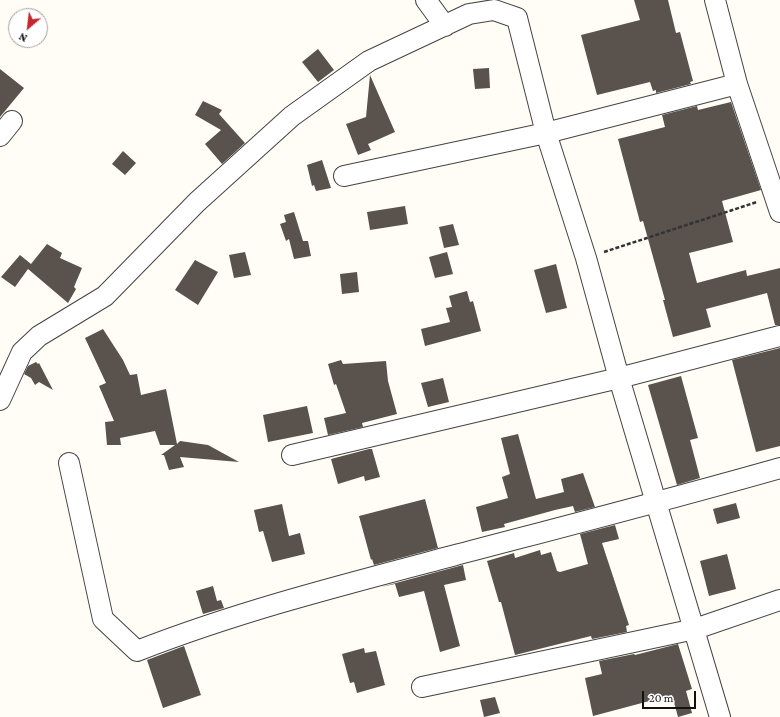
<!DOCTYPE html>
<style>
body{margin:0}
#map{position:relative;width:780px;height:717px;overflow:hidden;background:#fffdf5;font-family:"Crimson Pro",serif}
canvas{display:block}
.north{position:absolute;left:8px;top:8px;width:40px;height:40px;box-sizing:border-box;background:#fff;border:1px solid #a0a0a0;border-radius:50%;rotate:208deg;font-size:11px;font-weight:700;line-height:16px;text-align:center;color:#111}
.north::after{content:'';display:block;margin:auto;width:14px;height:18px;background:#c4262e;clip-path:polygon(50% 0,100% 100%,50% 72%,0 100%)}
.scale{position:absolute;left:642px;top:691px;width:54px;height:18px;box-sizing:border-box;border:2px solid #111;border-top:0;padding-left:5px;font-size:12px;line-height:14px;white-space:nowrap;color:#111;-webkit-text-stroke:3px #fff;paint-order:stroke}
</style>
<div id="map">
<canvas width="780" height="717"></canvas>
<div class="north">N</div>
<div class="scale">20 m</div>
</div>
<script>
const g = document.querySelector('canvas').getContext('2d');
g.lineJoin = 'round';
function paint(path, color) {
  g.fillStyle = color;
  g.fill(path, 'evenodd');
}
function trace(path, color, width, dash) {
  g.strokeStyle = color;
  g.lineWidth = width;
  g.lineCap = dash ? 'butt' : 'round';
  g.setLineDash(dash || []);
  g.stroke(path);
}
paint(new Path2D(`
 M634,0H668L676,33L680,32L693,81L690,82L691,84L656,93V90L653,91L650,82L597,95L581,35L640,20Z
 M318,49L334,70L318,82L302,62Z
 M489,68L490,88L475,89L473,69Z
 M0,69L24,88L0,117Z
 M370,75L395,132L368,144L371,150L358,155L346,124L366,117Z
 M203,101L222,110L219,114L245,143L222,164L205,144L221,130L195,115Z
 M731,102L761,190L722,201L733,242L689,253L697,283L746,270L747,276L780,268V325H775L767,293L706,309L711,327L673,337L663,300H665L643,221L640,222L618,139L665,127L662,115L697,106L698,110Z
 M123,151L136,163L125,175L112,164Z
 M322,160L331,188L316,191L314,185L312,186L307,165Z
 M405,206L408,224L370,230L367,212Z
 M294,212L303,241H308L311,256L294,259L289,239L286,241L280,224L286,222L284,215Z
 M453,224L459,245L444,248L439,227Z
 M47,244L62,253L60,258L82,268L74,287L76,289L68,303L28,269L15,287L1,277L20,255L31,264Z
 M245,252L251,275L234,278L229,255Z
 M447,252L453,274L435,278L429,257Z
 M195,260L218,272L198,305L175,290Z
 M556,264L567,308L546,313L534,270Z
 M357,272L359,292L342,294L340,274Z
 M467,291L470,302L473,301L481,331L425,346L421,329L450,322L446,308L452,307L449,296Z
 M103,329L123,360L130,375L137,374L141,395L166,389L177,444L180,441L208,445L239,462L180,457L184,467L169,470L164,455H161L175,445H160L155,431L120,438L121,445H107L105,422L114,421L99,386L106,383L85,338Z
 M780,348V446L756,452L732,360Z
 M341,360L343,364L386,361L388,381L397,414L362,423L363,427L328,435L324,418L346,413L336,384L334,385L328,364Z
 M36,362L38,364L39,363L53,390L39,382L35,385L31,378L24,374L28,366Z
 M681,376L698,438L690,440L700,478L677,485L648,385Z
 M443,378L449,402L428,407L421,383Z
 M307,406L313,433L268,442L263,415Z
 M518,434L536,499L564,492L561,479L583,473L595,507L575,512L573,506L555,510L504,524L505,527L482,532L476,507L508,498L502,477L510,474L501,438Z
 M369,449H372L380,477L365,481L364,476L338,484L331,459Z
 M425,499L438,548L374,565L372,559L371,560L359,516Z
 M736,503L740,518L717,524L713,509Z
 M282,504L289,536L300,533L305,554L272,562L263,531L259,532L254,510Z
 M615,525L619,539L602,543L629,625L626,626L627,632L592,639L591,636L515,655L501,602H499L487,561L514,553L515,558L540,550L541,555L551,552L557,571L560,572L588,564L580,534Z
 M727,554L736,589L709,596L700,561Z
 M463,565L466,580L444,585L460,646L440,652L424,591L399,597L395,584L381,587Z
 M213,586L217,601L221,600L224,608L203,614L196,591Z
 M678,644L692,689L686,691L692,713L678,717L672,695L593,716L585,678L602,674L599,661L634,654L635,655Z
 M184,646L201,695L163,708L147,660Z
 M364,648L365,653L376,651L385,685L357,693L354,682L350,683L342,654Z
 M495,697L500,713L484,717L480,700Z`), '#5a524d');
const minor = new Path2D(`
 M426,0L445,26
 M715,0L737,84L780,212
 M0,136L12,121
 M344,176L546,133L737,84
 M0,400L22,352L39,336L105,296L197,202L292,116L369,61L469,14L494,10L517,18L546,133L586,258L619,378L720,717
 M292,455L619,378L780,336
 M69,463L103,619L137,651C239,611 346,584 452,556C562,527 671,499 780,468
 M422,687L695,629L780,600`);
trace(minor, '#444', 22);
trace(new Path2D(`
 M604,252L757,202`), '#333', 2.5, [4, 2]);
trace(minor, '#fff', 20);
</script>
